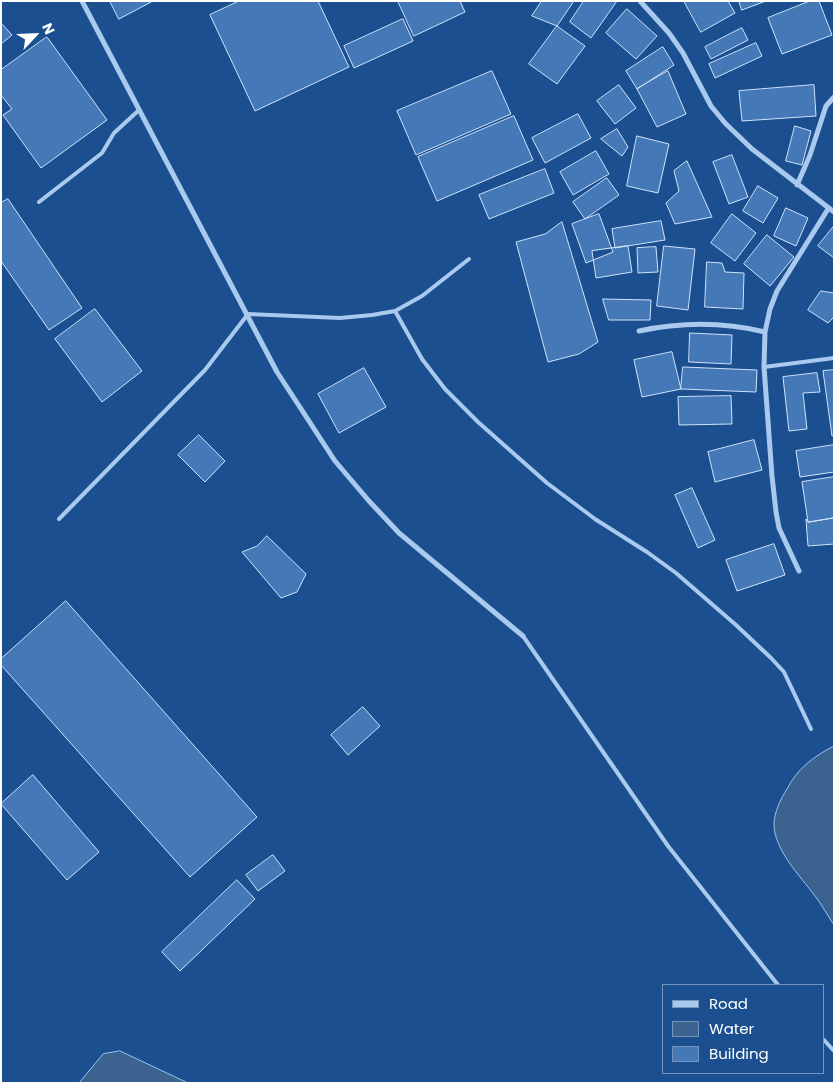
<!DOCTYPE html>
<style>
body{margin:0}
#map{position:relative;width:835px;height:1084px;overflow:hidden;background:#1b4f8f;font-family:Poppins,sans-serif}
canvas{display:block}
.frame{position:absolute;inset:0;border:2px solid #fff;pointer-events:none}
.legend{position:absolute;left:662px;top:984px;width:162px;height:90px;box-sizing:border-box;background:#1b4f8f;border:1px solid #7695bc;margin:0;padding:6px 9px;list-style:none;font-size:15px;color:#fff}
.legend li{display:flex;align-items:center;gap:10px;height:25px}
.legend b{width:25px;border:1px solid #7695bc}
.north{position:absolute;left:10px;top:10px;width:50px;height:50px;-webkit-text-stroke:4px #1b4f8f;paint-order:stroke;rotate:65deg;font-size:14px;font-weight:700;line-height:20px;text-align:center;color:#fff}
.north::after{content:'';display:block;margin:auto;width:18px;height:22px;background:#fff;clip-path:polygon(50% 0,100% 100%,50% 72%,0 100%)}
</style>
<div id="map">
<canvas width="835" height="1084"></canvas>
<div class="frame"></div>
<ul class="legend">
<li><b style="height:6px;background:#a9c9ee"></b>Road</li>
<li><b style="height:14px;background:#3c6290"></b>Water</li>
<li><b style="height:14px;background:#4478b7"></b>Building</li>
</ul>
<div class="north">N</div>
</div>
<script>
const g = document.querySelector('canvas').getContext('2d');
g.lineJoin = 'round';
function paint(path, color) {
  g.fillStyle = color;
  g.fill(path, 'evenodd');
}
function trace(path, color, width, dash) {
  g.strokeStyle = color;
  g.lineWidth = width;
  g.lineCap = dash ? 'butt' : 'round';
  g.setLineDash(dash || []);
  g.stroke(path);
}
const water = new Path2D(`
 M834,746V925C828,916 822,905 815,896C801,877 774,850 774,824C774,813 781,798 787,789C797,769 814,756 834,746Z
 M120,1051L186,1082V1083H79L103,1054Z`);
paint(water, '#3c6290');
trace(water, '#9cc4f0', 1);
const building = new Path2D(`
 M110,1H153L119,19Z
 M239,1H318L349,67L255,111L210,15Z
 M398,1H460L465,12L414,36Z
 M542,1H574L557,26L532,16Z
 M584,1H617L591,38L570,22Z
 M684,1H728L735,13L701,32Z
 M739,1H766L742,10Z
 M810,1H819L832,35L782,54L768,18Z
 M627,9L657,36L636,59L606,33Z
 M403,19L413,41L354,68L344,46Z
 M1,23L12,35L1,44Z
 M557,26L585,46L557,84L529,64Z
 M742,28L748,40L711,59L705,47Z
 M47,37L107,120L41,168L3,115L12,109L1,95V70Z
 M756,43L762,56L715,78L709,64Z
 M663,47L674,65L637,89L626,71Z
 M492,71L511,114L416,155L397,111Z
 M668,71L686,114L657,127L637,89Z
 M619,85L636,108L615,124L597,101Z
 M814,85L816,116L742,121L739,91Z
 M578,114L591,138L545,163L532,138Z
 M514,116L533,160L437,201L418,157Z
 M795,126L811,131L802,165L786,161Z
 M617,129L628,147L622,156L601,139Z
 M637,136L669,144L658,193L627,186Z
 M596,151L609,174L573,195L560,172Z
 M732,155L748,197L729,204L713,162Z
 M687,161L712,217L675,224L666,203L679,191L674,171Z
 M545,169L554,193L489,219L479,195Z
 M607,178L619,195L585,219L573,202Z
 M758,186L778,198L763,223L743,211Z
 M8,199L82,308L49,330L1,261V203Z
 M786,208L808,218L796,246L774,236Z
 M599,214L613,252L586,263L572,224Z
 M732,214L756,233L735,261L711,243Z
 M661,221L665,240L615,248L612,229Z
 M562,222L598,342L579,354L548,362L516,242L545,234Z
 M834,226V258L818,246Z
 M767,235L794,257L770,286L744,264Z
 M628,246L632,272L596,278L592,251Z
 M664,246L695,249L688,310L657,306Z
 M656,247L658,272L638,273L637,248Z
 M707,262L722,263L725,272L744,273L743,309L705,307Z
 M821,291L834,293V317L828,323L808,310Z
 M603,299L651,300L650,320H609Z
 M95,309L142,371L102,402L55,339Z
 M690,333L732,335L731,364L689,362Z
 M672,352L681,389L642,397L634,360Z
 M683,367L757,370L756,392L681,389Z
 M364,368L386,407L339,433L318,394Z
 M834,370V435L832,436L823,371Z
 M817,373L820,392L803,393L807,429L789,431L783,377Z
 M731,396L732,424L679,425L678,397Z
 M199,435L225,461L205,482L178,455Z
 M754,440L762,470L715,482L708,452Z
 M834,445V472L800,477L796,451Z
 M834,477V518L808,522L802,482Z
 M692,488L715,540L698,548L675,495Z
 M834,518V544L808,546L806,519L808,522Z
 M267,536L306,574L297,592L281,598L242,552L257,546Z
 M774,544L785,575L737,591L726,560Z
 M66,601L257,817L190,877L1,665V659Z
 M363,707L380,726L348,755L331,735Z
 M33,775L99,852L67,880L1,804Z
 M273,855L285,871L258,891L246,875Z
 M237,880L255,899L180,971L162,952Z`);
paint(building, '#4478b7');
trace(building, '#cfe3fa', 1);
trace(new Path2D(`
 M39,202L102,153L114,133L139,110
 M395,311L422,359L445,389L478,422L547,483L595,519L647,552L676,573L736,625L771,658L784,672L811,729
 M764,367L834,358
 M59,519L205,370L248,314L340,318L372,315L395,311L422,296L469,259
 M523,636L668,846L778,985
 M824,1040L834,1051`), '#a9c9ee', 4);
trace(new Path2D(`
 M82,1L277,372L335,461L369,501L399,533L523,636
 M640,1L669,33L683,53L711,106L725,123L752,149L834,212
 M797,185L810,155L826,106L834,97
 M639,331C681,322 724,322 765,332
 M799,571L779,528L776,512L772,476L764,367L765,332L770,309L777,291L828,209`), '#a9c9ee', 5);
</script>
